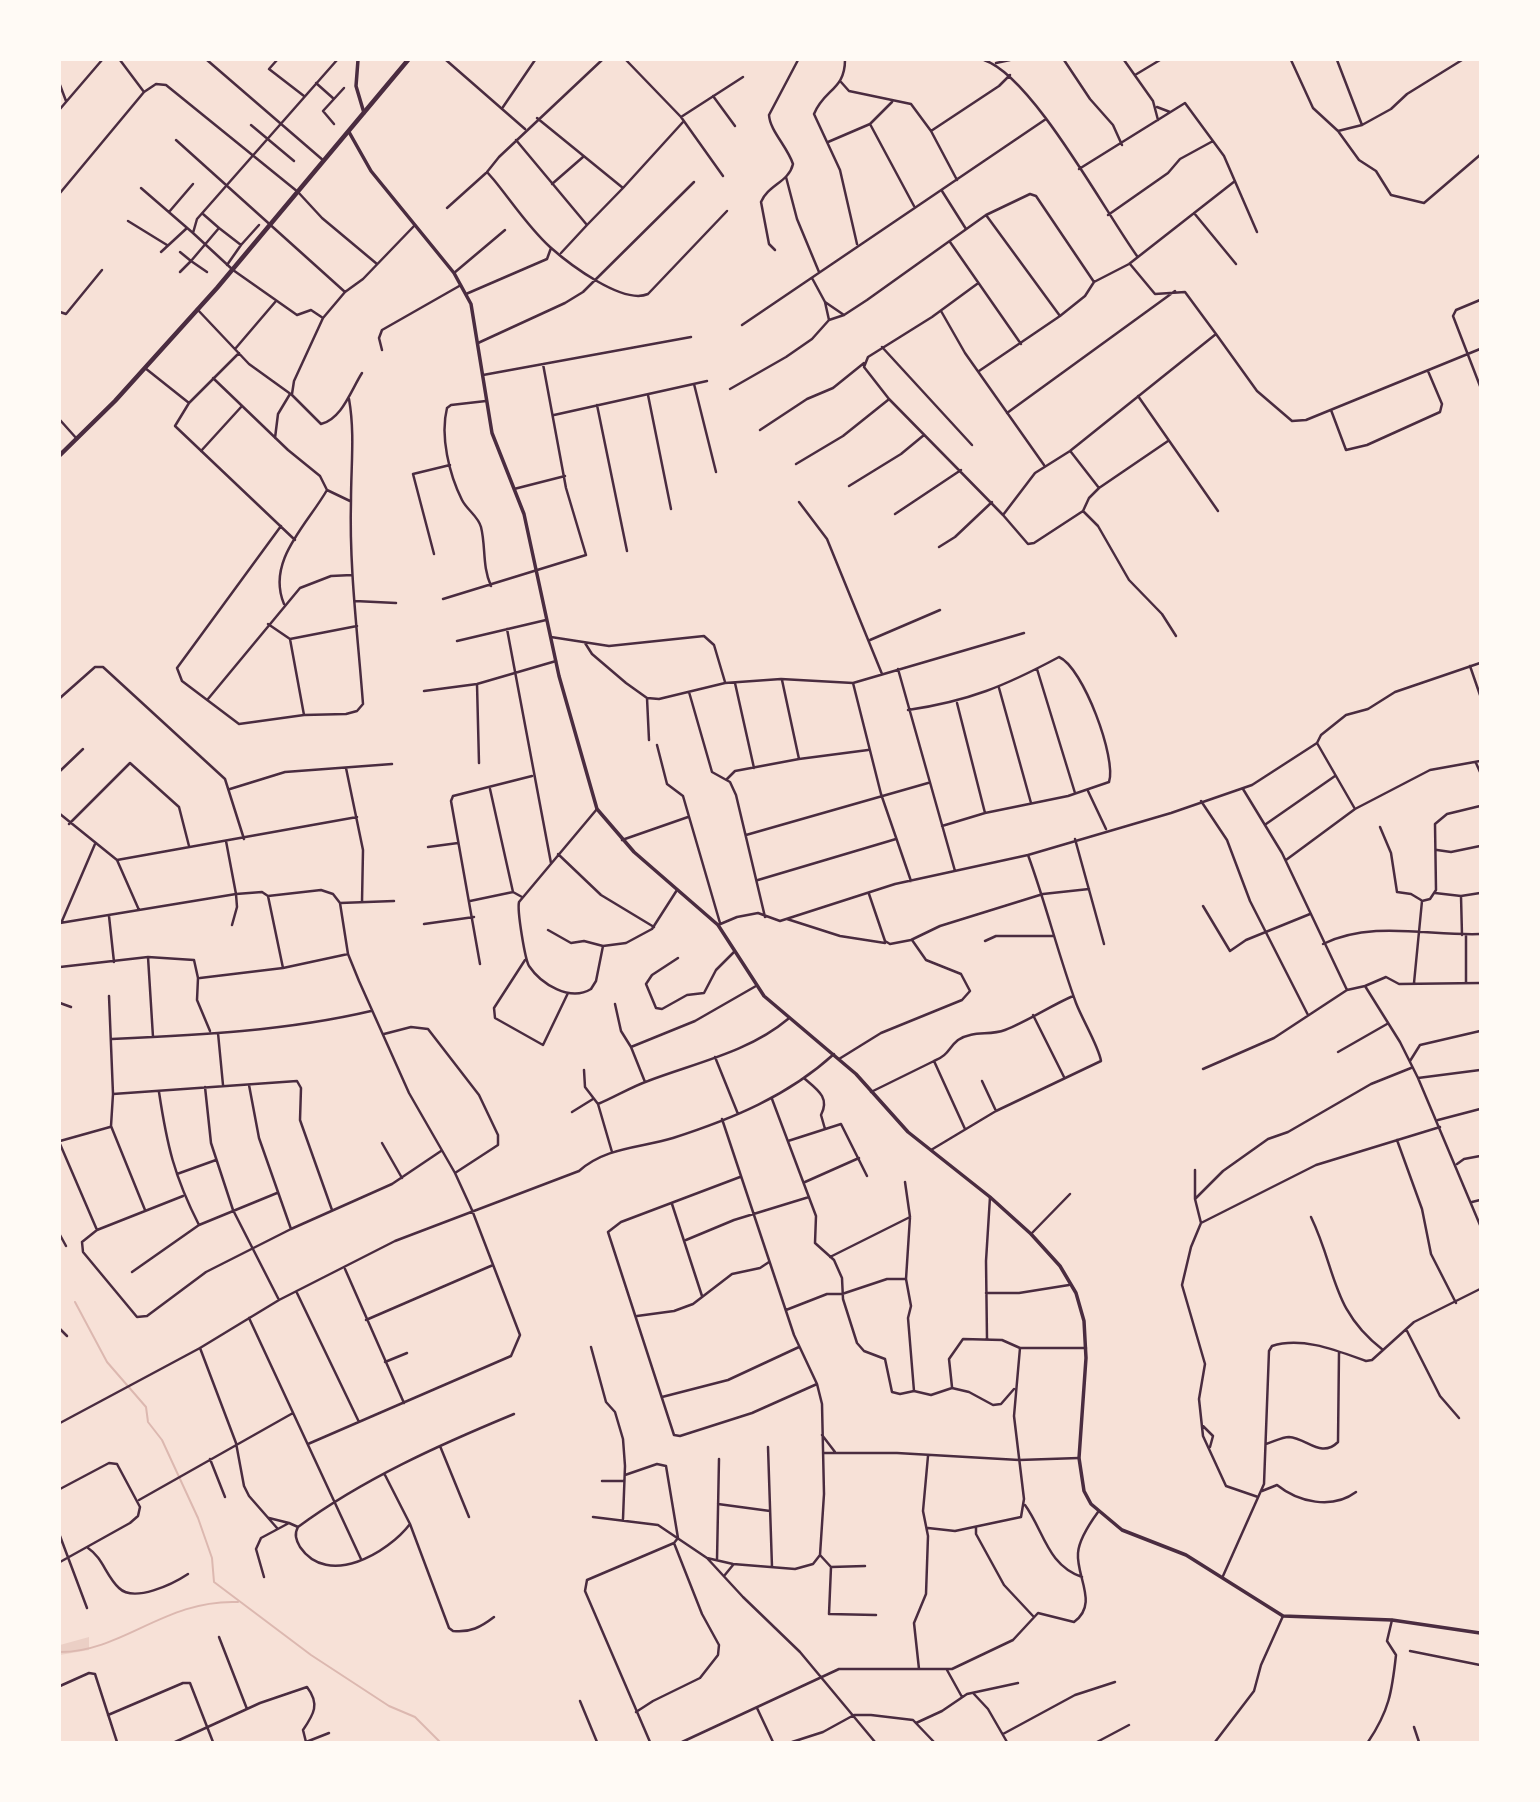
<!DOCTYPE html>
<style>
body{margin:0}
#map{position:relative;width:1540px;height:1802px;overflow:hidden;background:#f7e1d7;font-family:Arial,sans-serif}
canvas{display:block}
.frame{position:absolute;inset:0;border:61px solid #fffaf5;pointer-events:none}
</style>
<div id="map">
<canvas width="1540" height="1802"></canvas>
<div class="frame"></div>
</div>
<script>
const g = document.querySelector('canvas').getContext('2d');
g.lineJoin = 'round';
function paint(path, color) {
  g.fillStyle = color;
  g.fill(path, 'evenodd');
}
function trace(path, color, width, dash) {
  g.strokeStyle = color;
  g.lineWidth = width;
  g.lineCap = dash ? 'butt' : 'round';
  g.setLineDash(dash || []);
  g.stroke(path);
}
paint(new Path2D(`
 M89,1637V1650L60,1655V1645Z`), '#ebcfc5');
trace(new Path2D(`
 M75,1302L107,1362L146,1407L148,1422L162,1440L198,1518L212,1558L214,1582L311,1655L389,1706L415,1717L440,1742
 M60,1652C123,1652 165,1599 238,1602`), '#dcb8b0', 2);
trace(new Path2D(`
 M120,60L144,92
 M207,60L324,161
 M277,60L269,69L304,96
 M446,60L525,129
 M602,60L499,157L487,172L494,180C512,202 529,228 550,247C569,264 623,305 648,294L727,211
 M626,60L681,117L723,176
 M845,60C845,90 824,89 814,114L840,170L857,244
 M984,60C1032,76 1104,210 1137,256
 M1064,60L1090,99L1113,125L1122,145
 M1124,60L1153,101L1158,120
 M1291,60L1313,108L1338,131L1359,160L1376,171L1391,195L1424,203L1480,155
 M1337,60L1362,125
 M996,63L1010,60
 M1135,75L1160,60
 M841,82L849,91L911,104L931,131L999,86L1010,75
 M316,83L334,99
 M60,85L66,101
 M713,96L735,126
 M503,107L535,60
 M1157,107L1170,112
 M60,109L102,60
 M681,117L743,77
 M537,118L623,188L683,122
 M334,124L323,111L344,88
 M870,124L914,206
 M251,125L294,161
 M931,131L957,180
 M1338,131L1362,125L1391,109L1407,94L1462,60
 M176,140L345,292
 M516,140L587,225L561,253
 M828,142L870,124L892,102
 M1079,169L1185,103L1224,156L1257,232
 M786,177L797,219L819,272
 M552,184L583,157
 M141,188L193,233
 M942,191L966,229
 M60,193L144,92L156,84L166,85L298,192L322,218L377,264
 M447,208L486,173
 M169,212L193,184
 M1194,213L1236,264
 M203,214L219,228
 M986,215L1060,316
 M1108,215L1168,173L1180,159L1213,141
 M128,221L167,245
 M587,225L623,188
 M950,242L1021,344
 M241,245L259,225
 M775,250L769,244L761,202C768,185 789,182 793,164C787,146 770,131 769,115L798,60
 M161,252L187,228
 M180,252L191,261L180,272
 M1130,264L1155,294L1185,292L1216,334
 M207,272L191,261L219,228L241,245L227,265
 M454,273L505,230
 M812,278L825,302L829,320
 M977,284L932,317L868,357L864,367L889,399L1003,515
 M466,294L547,259L551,248
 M1480,300L1456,310L1453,316L1480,386
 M825,302L844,315
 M197,309L249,364L292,395L321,424C342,419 351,390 362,373
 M941,311L965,353L1044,465
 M60,312L66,314L102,270
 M323,318L311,310L297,315L233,270L193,233L197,219L337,60
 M742,325L1046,119
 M478,343L565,303L583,292L694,182
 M882,347L972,445
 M235,349L276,301
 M382,350L379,338L382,330L461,285
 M239,353L189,403L175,426L295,540
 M145,368L189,403
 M979,371L1060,316L1085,296L1094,282L1129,264L1235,181
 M483,375L691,337
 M213,378L288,450L320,476L327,490
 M694,384L716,472
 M730,389L786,357L812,339L829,320L844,315L867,300L986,215L1030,194L1036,196L1094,282
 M292,394L294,381L323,318L345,292L363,279L415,225
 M648,395L671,509
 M1138,396L1218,511
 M486,401L451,405L447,408C440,436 449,474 462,500C467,510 478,516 481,527C486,547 482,566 491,586
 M597,405L627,551
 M1331,410L1346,450L1367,445L1440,412L1442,404L1428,371
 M1007,413L1175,291
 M554,415L707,381
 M60,420L77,439
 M760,430L807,399L833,388L864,363
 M275,438L278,414L290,394
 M1168,441L1099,488L1089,498L1083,511L1034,543L1028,544L1003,515L1035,473L1070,451L1216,334L1257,391L1292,421L1306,420L1480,349
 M201,451L242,406
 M1071,452L1099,488
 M796,464L843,436L888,400
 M849,486L901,454L924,435
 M514,489L565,476
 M799,502L827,539L882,674
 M1083,511L1098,526L1129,580L1162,614L1176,636
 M895,514L961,470
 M281,526L177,668L182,681L239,724L304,715L346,714L357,711L363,704C358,637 349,568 351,500C351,466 355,433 349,399
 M939,547L955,537L992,502
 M434,554L413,474L450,465
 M443,599L586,555L566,488L543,364
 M355,601L396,603
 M284,604C266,561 307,525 327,490L350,501
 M268,624L290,639L304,715
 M507,629L551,863
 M551,637L609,646L704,636L714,645L725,682
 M290,639L357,626
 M870,640L940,610
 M457,641L546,620
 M585,643L592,654L626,683L647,698L659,699L725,683L781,679L853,683L1024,633
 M1470,666L1480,695
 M898,669L955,871
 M1037,669L1075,793
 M735,683L754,768
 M853,683L881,794L911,881
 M477,684L479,763
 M999,688L1031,803
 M424,691L477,684L556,661
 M689,692L712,772L730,782L736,795L765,917
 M60,698L95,667H103L225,779L244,839
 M647,698L649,740
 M208,699L300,588L331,576L352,575
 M908,710C969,701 1005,686 1059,657C1083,667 1117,759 1109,782L1068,796L985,813
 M1317,743L1355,809L1430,770L1480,761
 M657,745L667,784L683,796L720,923
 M799,759L868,750
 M1476,763L1480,772
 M346,768L363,850L362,902
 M60,771L83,749
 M727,779L735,771L799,759L782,680
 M230,789L285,772L392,764
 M490,789L513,892
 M1243,789L1282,853L1347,990
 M1088,791L1106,829
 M1201,801L1227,840L1250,901L1308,1015
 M597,809L519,902C517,911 525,959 529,966C541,984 570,1002 591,989L596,981L603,946L626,943L652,929L677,890
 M60,814L117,860L139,910
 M69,824L130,763L179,807L189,846
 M1266,824L1335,776
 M942,826L985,813L957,703
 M1380,827L1391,853L1397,892L1411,894L1421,900
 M746,835L928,783
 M1075,839L1104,944
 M622,840L688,817
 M226,841L236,894L262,892L268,896L321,890L333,894L340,903L348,954L359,981L409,1093L455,1173L472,1210L520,1335L511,1356L308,1444
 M428,847L458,843
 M1437,850L1451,852L1480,846
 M558,854L601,895L654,927
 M117,860L357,817
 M1286,860L1355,809
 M758,880L896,839
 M1435,893L1461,896L1462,935
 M869,894L885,941L890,944L911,940L940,926L1043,894L1089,889
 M268,896L283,968L348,954
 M1461,896L1480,893
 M470,901L513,892L522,897
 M340,903L394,901
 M1203,906L1230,951L1246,940L1310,914
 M109,916L114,962
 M787,919L840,936L885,943
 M62,921L95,844
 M60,923L236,894L237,907L232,925
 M424,924L474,917
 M718,925L737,917L758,913L780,921L895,884L1028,855L1171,813L1252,785L1317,743L1321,735L1346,715L1368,709L1395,692L1480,663
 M548,930L571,943L584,941L603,946
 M1466,935V983
 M985,941L996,936H1053
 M1323,944C1372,920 1429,936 1480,934
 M148,957L153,1037
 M678,958L652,975L646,984L656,1008L662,1009L687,995L704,993L716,970L734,952
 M525,960L494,1008L495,1018L543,1045L568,993
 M480,964L451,801L453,796L532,776
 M60,967L148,957L194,960L198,978L197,1000L210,1031
 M200,978L283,968
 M1414,983L1422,901L1430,899L1436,890L1435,824L1447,814L1480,806
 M1480,983L1399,984L1386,977L1365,986L1400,1042L1418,1078L1480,1225
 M109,996L113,1094L111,1126L145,1210
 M60,1003L71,1007
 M615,1004L621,1031L631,1047
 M1033,1015L1064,1077
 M218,1033L223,1085
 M384,1034L411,1027L428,1029L479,1095L498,1135V1145L455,1173
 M111,1039C198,1035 286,1031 371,1011
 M1338,1052L1387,1024
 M715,1057L738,1114
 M839,1059L881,1033L962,1000L970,991L961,974L926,960L912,940
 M934,1061C949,1055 948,1048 958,1040C973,1030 989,1036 1005,1030C1028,1021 1050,1006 1073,996
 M1410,1061L1420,1045L1480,1031
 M1203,1069L1274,1038L1347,990L1365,986
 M584,1070L585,1087L598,1104L612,1152
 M1418,1078L1480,1070
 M805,1079C818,1090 830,1098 821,1115L825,1129
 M645,1082L631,1047L695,1021L756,986
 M249,1085L259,1138L291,1229
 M205,1087L211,1143L233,1210L279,1300
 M159,1092C167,1145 174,1176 199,1225
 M871,1092L934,1061L965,1129
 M113,1094L297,1081L301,1088L300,1120L332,1210
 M772,1099L816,1216L815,1243L834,1260L842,1278L843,1299L857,1343L864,1351L885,1359L892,1392L900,1394L914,1391L931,1395L952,1388L969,1392L993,1405L1001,1404L1014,1389
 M598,1104C615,1097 631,1087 648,1081C695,1063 749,1052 788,1019
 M996,1111L1101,1061C1099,1047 1082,1019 1076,1003C1058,954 1046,904 1028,855
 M572,1112L593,1099
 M1438,1120L1480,1109
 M1397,1140L1422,1209L1431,1254L1456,1303
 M60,1141L110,1127
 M788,1141L841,1124L867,1176
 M382,1143L402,1178
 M60,1144L97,1230
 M931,1150L996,1111L982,1081
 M1457,1164L1464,1159L1480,1156
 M1195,1170V1199L1201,1223L1191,1247L1182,1285L1205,1364L1199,1399L1203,1436L1226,1486L1258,1497
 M177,1174L216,1160
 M740,1177L621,1222L608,1232L674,1435L680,1436L752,1413L817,1384
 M805,1182L859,1158
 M905,1182L910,1217L906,1279L911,1306L908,1318L914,1391
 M183,1196L97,1230L82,1242L83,1252L137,1317L147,1316L206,1272L291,1229L392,1184L441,1151
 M1195,1199L1223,1171L1268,1139L1288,1132L1371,1084L1411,1068
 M1472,1202L1480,1200
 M672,1204L702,1296
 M1311,1217C1337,1271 1331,1310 1383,1350
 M1201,1223L1316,1165L1440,1127
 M1031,1234L1070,1194
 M60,1235L66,1246
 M686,1240L734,1220L809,1197
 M830,1257L910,1217
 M345,1269L404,1403
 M132,1272L199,1225L277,1193
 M297,1293L359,1422
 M986,1293H1019L1069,1285
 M786,1310L827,1294H842L887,1279H906
 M637,1316L674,1311L693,1304L732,1274L760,1268L769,1262
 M249,1318L361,1559
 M366,1320L493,1265
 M60,1329L67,1336
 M1406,1329L1440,1396L1459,1418
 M987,1339L986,1261L990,1197
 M591,1347L606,1402L615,1412L623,1439L625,1466L623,1519
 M200,1348L236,1443L244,1486L249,1496L277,1528
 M385,1362L407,1353
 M952,1387L949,1359L963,1339L1002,1340L1020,1348
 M662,1397L728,1380L799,1347
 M60,1423L200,1348L279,1300L395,1241L579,1171C606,1147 640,1148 673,1138C732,1119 788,1096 834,1054
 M1203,1426L1213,1436L1210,1447
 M822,1435L835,1452
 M1266,1444C1273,1442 1282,1437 1289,1437C1307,1438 1321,1459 1338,1442L1339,1352
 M440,1446L469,1517
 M768,1447L772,1567
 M823,1453H897L1019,1460L1079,1458
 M210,1459L225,1497
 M385,1475L410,1524L449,1628L453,1631C470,1633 481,1627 494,1617
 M625,1475L657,1464L666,1466L678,1538L674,1543L587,1580L585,1591L650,1742
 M602,1481H623
 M60,1489L109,1463L117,1464L140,1507L138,1516L130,1523L60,1562
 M1262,1491L1277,1485C1298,1502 1332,1510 1356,1492
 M139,1500L293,1413
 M718,1504L770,1511
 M1025,1505C1044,1531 1047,1565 1082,1577
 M593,1517L658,1525L707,1558L743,1597L800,1652L875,1742
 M269,1518L289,1523
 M298,1527C294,1534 296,1540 300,1547C328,1588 388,1553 410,1524
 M976,1527V1534L1004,1585L1033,1616
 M928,1528L955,1531L1021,1517L1024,1499L1014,1416L1020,1348H1086
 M60,1536L87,1608
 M88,1548C103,1558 106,1576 119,1588C134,1603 173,1584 188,1574
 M820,1555L831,1567L865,1566
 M707,1558L733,1564L795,1569L813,1564L820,1555L824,1494L822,1404L817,1384L794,1335L722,1119
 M717,1560L719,1459
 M831,1567L829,1614L876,1615
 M724,1576L733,1565
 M1223,1576L1264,1484L1269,1351L1272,1346C1302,1336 1338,1351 1366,1361L1372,1360L1414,1322L1480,1289
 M264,1577L256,1549L261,1538L289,1523L298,1527C363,1479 439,1445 514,1414
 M219,1637L247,1709
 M1410,1651L1480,1665
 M919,1669L914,1623L926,1594L928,1536L923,1511L928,1456
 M947,1670L962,1697
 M60,1686L89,1673L95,1674L117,1742
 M974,1694L988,1709L1007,1742
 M580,1701L597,1742
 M757,1708L773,1742
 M636,1712L653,1701L700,1678L718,1655L719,1645L702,1614L674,1543
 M108,1715L183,1683H190L213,1742
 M916,1723L942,1711L967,1694L1018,1683
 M1414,1727L1419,1742
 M1003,1734L1075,1695L1115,1682
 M175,1742L260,1703L307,1687C320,1704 314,1714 303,1730L306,1742L329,1733
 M682,1742L839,1669H952L1013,1640L1038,1613L1074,1622C1099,1604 1076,1577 1078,1553C1079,1539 1090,1523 1098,1512
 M792,1742L823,1732L854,1715H871L913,1720L934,1742
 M1097,1742L1129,1725
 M1215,1742L1254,1691L1261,1665L1283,1616
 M1368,1742C1389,1711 1392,1692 1396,1655L1387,1641L1392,1620`), '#4a2c40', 2.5);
trace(new Path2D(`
 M358,60L356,86L364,113
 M349,132L371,171L454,273L471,304L492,433L524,514L559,676L597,809L634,852L718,925L764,996L856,1074L908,1132L990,1197L1031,1234L1060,1266L1076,1293L1084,1321L1086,1358L1079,1458L1084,1491L1091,1504L1122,1530L1186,1555L1283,1616L1392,1620L1480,1633`), '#4a2c40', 3.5);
trace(new Path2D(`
 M60,455L115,401L217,288L408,60`), '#4a2c40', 4.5);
</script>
